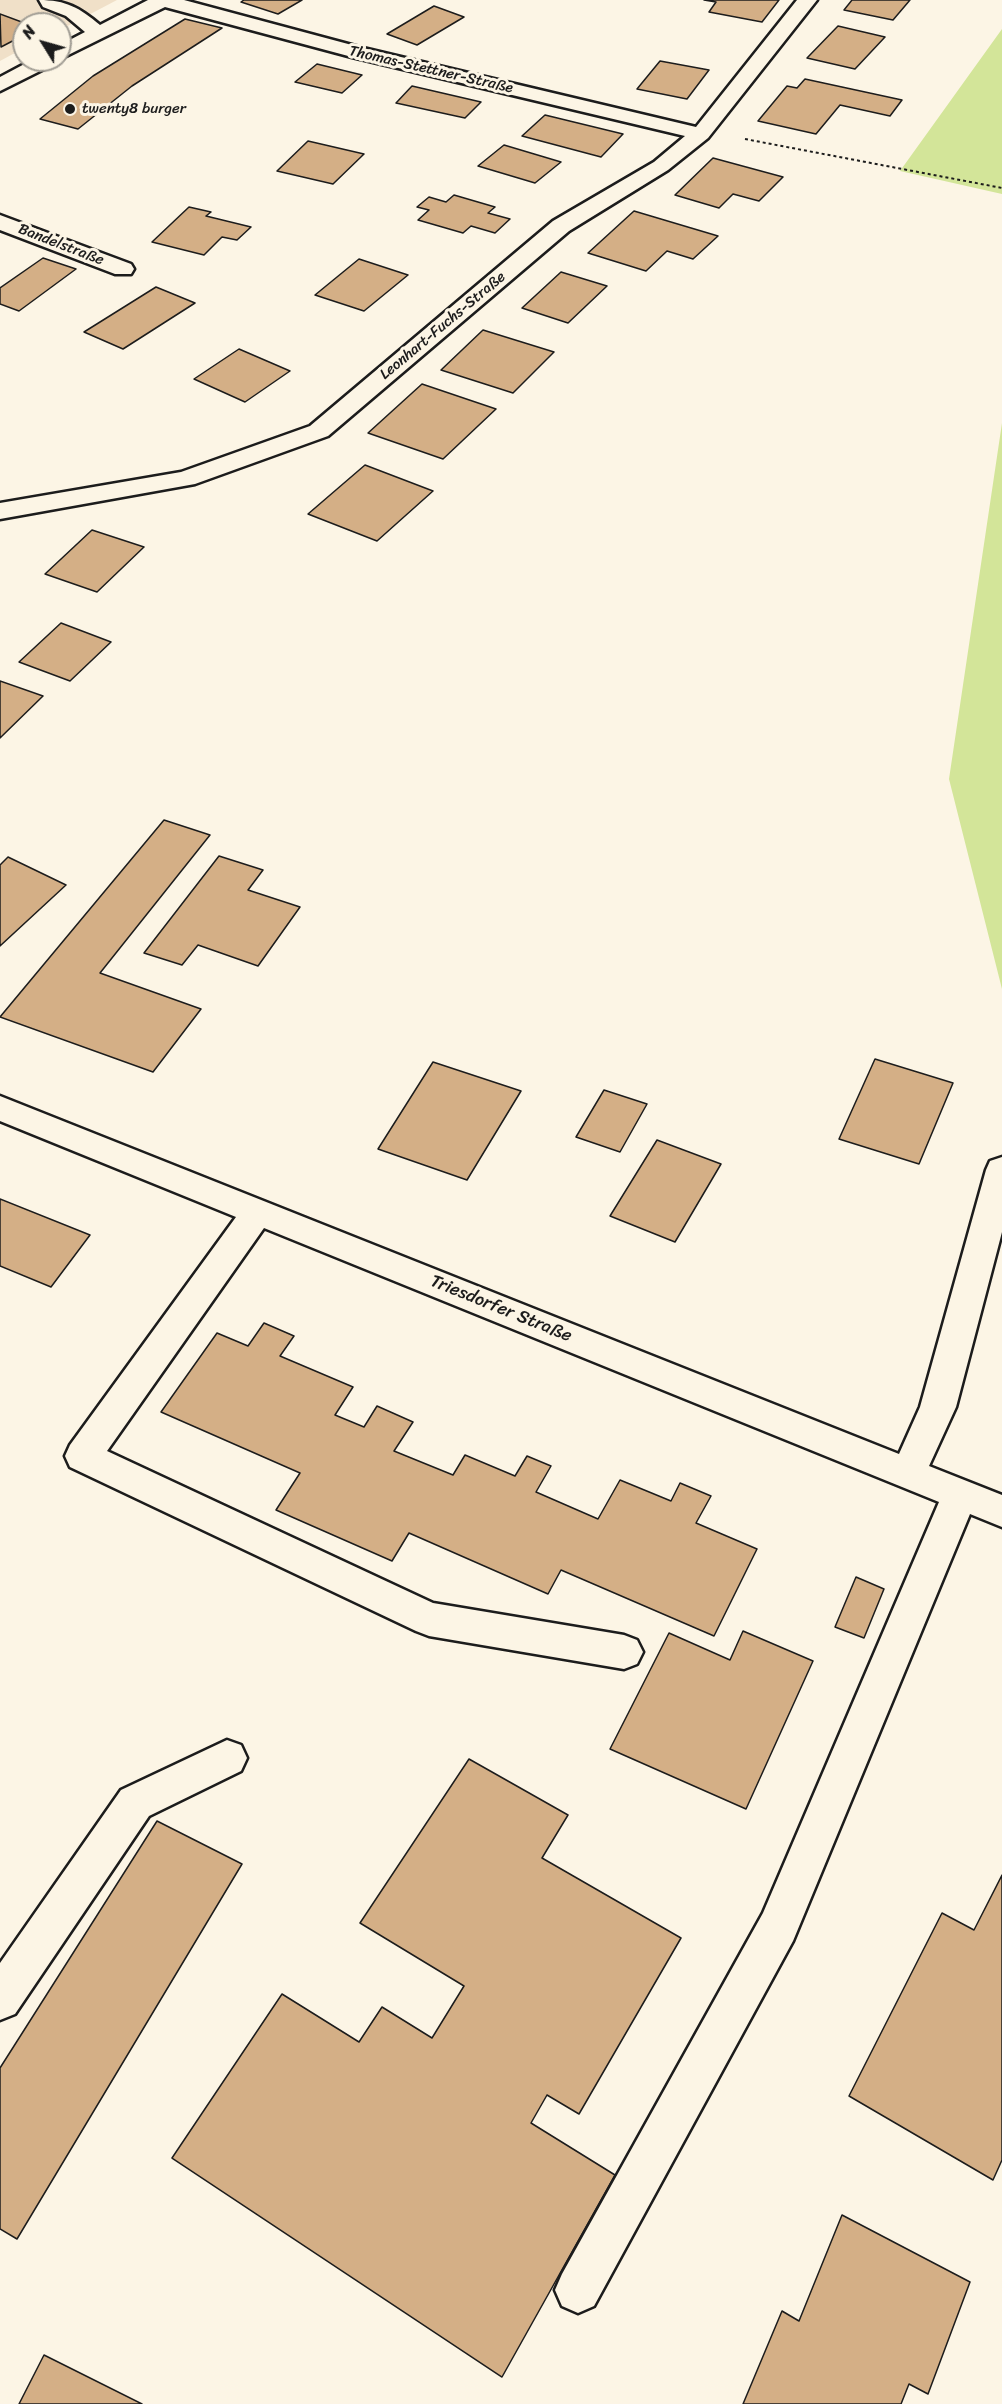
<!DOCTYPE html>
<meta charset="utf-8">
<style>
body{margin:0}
#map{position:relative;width:1002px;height:2404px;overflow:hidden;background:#fcf5e5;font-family:Sriracha,sans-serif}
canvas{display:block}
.north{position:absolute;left:12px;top:12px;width:60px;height:60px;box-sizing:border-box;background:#fcf5e5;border:2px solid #a29e95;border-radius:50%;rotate:307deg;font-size:16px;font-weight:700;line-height:24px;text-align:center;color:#1c1c1c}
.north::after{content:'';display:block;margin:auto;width:21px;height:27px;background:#1c1c1c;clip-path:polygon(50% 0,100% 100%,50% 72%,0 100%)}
</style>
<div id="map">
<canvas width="1002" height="2404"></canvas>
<div class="north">N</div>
</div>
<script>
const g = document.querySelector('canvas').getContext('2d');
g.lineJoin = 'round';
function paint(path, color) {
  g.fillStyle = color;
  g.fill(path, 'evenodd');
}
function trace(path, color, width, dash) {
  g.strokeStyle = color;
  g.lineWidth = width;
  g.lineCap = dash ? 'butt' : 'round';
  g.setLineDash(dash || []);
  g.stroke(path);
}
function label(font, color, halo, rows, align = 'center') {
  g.font = font + ' Sriracha,sans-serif';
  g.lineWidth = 6;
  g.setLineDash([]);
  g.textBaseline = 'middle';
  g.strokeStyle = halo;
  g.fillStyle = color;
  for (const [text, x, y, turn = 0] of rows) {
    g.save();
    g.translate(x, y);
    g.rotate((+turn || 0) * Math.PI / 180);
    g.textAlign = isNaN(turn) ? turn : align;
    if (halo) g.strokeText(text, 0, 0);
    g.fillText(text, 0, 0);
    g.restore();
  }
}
paint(new Path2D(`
 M0,0H117L60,30V24H24V48L0,61Z`), '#f0e0c8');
paint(new Path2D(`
 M1002,29V194L900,171Z
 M1002,423V989L949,779Z`), '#d3e599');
const building = new Path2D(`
 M244,0H302L278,14L241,2Z
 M704,0H779L762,22L709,12L716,2Z
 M852,0H910L893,20L844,10Z
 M434,6L464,17L417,45L387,34Z
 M0,14L27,24H24V35L1,47Z
 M185,19L222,28L132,86L78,129L40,119L93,76Z
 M838,26L885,37L855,69L807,58Z
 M660,61L709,70L687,99L637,89Z
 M317,64L362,75L342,93L295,82Z
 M805,79L902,100L890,116L840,105L816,134L758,121L787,86L797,88Z
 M412,86L481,102L465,118L396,103Z
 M545,115L623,134L601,157L522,136Z
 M308,141L364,154L333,184L277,171Z
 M504,145L561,162L535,183L478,166Z
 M713,158L783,177L759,201L733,194L719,208L675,195Z
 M454,195L495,207L488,213L510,219L495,233L471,226L463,233L418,220L429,210L417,207L429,197L446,202Z
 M189,207L211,212L206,216L251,227L237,240L222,237L204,255L152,242Z
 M634,211L718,236L693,259L667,251L646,271L588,253Z
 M43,258L76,269L19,311L0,304V288Z
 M359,259L408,275L364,311L315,295Z
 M561,272L607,286L568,323L522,308Z
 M156,287L195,303L123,349L84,332Z
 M483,330L554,352L513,393L441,370Z
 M239,349L290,371L245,402L194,379Z
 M422,384L496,409L443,459L368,433Z
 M365,465L433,491L377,541L308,514Z
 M92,530L144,547L97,592L45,574Z
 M61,623L111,642L70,681L19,662Z
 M0,681L43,696L0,738Z
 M164,820L210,835L100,973L201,1009L153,1072L0,1017Z
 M219,856L263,870L248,890L300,907L258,966L198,945L182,965L144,953Z
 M8,857L66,885L0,946V865Z
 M875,1059L953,1083L919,1164L839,1139Z
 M433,1062L521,1091L467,1180L378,1149Z
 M604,1090L647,1104L620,1152L576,1137Z
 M657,1140L721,1164L675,1242L610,1216Z
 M0,1199L90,1235L51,1287L0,1266Z
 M264,1323L294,1336L280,1356L353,1387L335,1415L364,1427L377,1406L413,1422L394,1451L453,1475L465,1455L515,1476L527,1456L551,1466L536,1492L598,1519L620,1480L671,1501L680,1483L711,1496L696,1523L757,1549L714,1636L561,1570L548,1594L409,1533L392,1561L276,1510L300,1473L161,1412L217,1333L248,1346Z
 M856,1577L884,1589L864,1638L835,1627Z
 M743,1631L813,1661L746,1809L610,1749L669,1633L730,1660Z
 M469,1759L568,1815L542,1858L681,1938L579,2114L547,2095L531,2123L615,2175L502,2377L172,2158L282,1994L359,2042L382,2007L432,2038L464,1986L360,1923Z
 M157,1821L242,1864L17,2239L0,2229V2068Z
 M1002,1875V2160L993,2180L849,2096L942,1913L974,1930Z
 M842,2215L970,2282L928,2394L909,2384L901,2404H743L782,2311L799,2321Z
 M44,2355L142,2404H19Z`);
paint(building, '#d4af86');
trace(building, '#1c1c1c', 1.5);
const minor = new Path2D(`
 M39,0C66,0 80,8 100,25L148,0H184L363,48L696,127L797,0H817L708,138L668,170L569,231L328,436L195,484L0,519V503L181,472L310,426L553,221L654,162L685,136L352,57L165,7L60,59V45L85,32L66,16L43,7Z
 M32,60H57L54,64L0,91V77Z
 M0,215L131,264L134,269L131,274H115L0,230Z
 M0,1096L899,1454L920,1407L986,1170L990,1161L1002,1157V1232L956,1407L929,1466L1002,1495V1527L970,1514L793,1941L594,2306L578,2313L562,2306L555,2290L562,2274L763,1913L939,1502L264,1228L107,1451L433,1603L624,1635L637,1640L643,1652L637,1664L624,1669L429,1636L416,1631L70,1467L65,1456L70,1445L236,1217L0,1121Z
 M227,1740L241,1745L247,1758L241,1771L149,1816L15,2014L0,2020V1963L121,1790Z`);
trace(minor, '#1c1c1c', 5);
trace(new Path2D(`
 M745,139L1002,188`), '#1c1c1c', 2, [3, 3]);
paint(minor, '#fcf5e5');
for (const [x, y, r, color] of [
 [70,109,6,"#1c1c1c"]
]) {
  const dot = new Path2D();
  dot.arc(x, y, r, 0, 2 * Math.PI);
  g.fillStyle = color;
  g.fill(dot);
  trace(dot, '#fcf5e5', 2);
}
label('15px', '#1c1c1c', '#fcf5e5', [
 ["Thomas-Stettner-Straße",431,70,13],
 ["Bandelstraße",61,245,21],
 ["Leonhart-Fuchs-Straße",443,326,-40]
]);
label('15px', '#1c1c1c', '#fcf5e5', [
 ["twenty8 burger",82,109]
], 'left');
label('18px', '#1c1c1c', '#fcf5e5', [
 ["Triesdorfer Straße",501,1309,22]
]);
</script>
